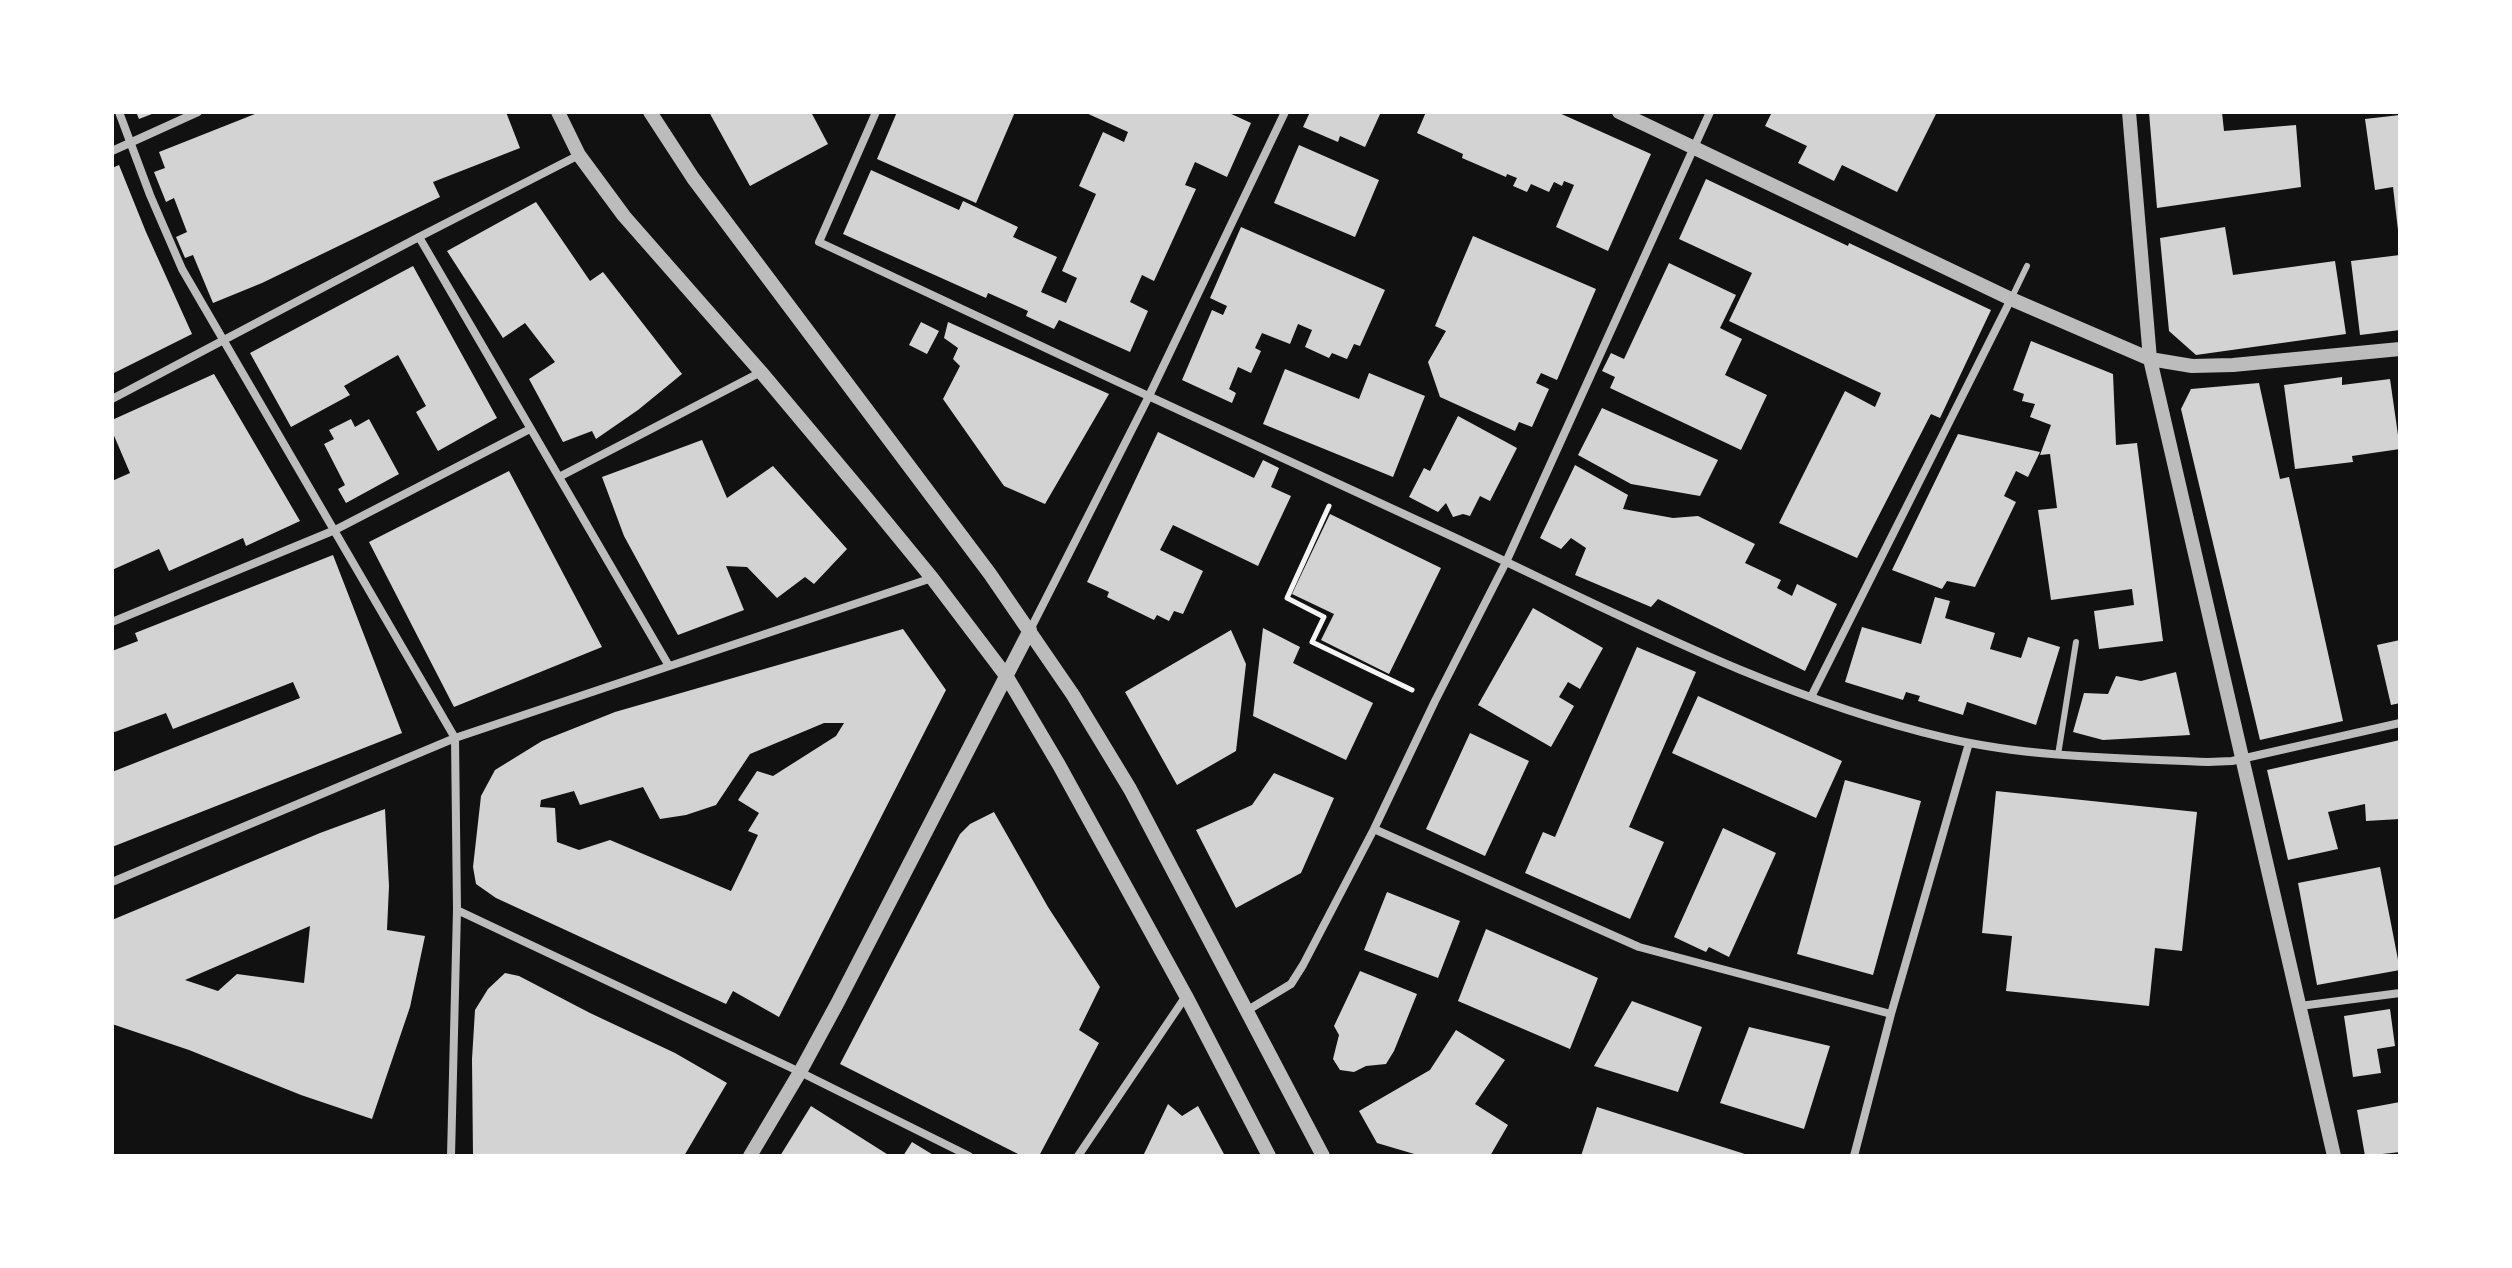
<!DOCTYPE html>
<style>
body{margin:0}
#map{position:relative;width:2512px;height:1268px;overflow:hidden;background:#111;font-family:Manrope,sans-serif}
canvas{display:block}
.frame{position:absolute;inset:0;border:114px solid #fff;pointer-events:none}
</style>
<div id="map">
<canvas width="2512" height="1268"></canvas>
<div class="frame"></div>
</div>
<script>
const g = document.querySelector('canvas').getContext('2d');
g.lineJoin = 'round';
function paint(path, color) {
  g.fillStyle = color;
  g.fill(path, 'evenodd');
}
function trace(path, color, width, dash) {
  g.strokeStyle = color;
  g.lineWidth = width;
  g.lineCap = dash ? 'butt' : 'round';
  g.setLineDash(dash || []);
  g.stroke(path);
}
paint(new Path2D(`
 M136,112H157L139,119Z
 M260,112H506L520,148L433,182L440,197L262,283L213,303L193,255L185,258L176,237L187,232L174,198L166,202L154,172L165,168L159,152Z
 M709,112H811L828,144L750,186Z
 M897,112H1015L976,203L877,159Z
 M1084,112H1227L1251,123L1227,177L1195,162L1185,185L1196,189L1154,281L1142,275L1130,302L1148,311L1130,352L1059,320L1054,329L1026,316L1028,311L988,293L986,298L843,234L871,170L959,210L963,201L1018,227L1013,237L1057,257L1041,292L1066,303L1077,278L1062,271L1096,194L1079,186L1103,132L1124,142L1128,132Z
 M1310,112H1381L1365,147L1340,136L1338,142L1303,127Z
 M1426,112H1557L1651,154L1608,251L1556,227L1574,185L1564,181L1562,186L1554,182L1549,192L1531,184L1527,192L1513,186L1517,178L1507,174L1506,177L1462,158L1463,154L1417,133Z
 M1772,112H1937L1897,192L1842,165L1834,181L1798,163L1807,146L1765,126Z
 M2149,112H2222L2224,131L2296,125L2301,187L2157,208Z
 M2400,115V230H2398L2393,187L2375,190L2365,119Z
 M1299,145L1379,180L1355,237L1274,203Z
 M119,165L146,232L192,334L112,374V168Z
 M1706,179L1848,246L1849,243L1991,310L1940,418L1931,414L1857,558L1779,523L1845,391L1875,407L1881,393L1729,321L1752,273L1679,239Z
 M536,202L590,281L603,272L682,374L638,410L596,439L592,431L563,442L529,379L555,362L525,323L503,338L447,251Z
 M1241,227L1385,290L1360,346L1354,344L1347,359L1332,353L1329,358L1305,347L1312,330L1298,324L1290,344L1262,333L1255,348L1261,351L1251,373L1238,367L1229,389L1236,393L1232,403L1182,380L1212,310L1223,315L1227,306L1210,298Z
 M2225,227L2233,275L2335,261L2346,334L2196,355L2169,331L2160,238Z
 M1473,236L1596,289L1557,380L1541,373L1536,383L1549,389L1532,427L1519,422L1515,431L1440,397L1428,362L1446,331L1435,326Z
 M2400,255V330L2360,335L2351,261Z
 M1669,263L1736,295L1720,328L1742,339L1725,375L1767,395L1741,450L1610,388L1615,377L1602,371L1611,353L1624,359Z
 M413,266L497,418L438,451L416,412L426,406L398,355L344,386L350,395L291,427L250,353Z
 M921,322L939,331L927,354L909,345Z
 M948,322L1109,394L1045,504L1004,486L943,399L960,366L953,359L958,348L944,338Z
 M2031,341L2113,374L2116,445L2137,443L2163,641L2099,649L2094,611L2134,605L2132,589L2051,600L2038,510L2057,508L2050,454L2040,455L2051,425L2030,417L2035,404L2022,401L2024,394L2013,390Z
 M1285,369L1359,399L1369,373L1425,396L1393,477L1263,424Z
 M214,374L300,521L246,546L243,538L169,571L159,549L112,570V481L130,473L112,431V420Z
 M2342,377V385L2390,379L2400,449L2352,456L2353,462L2295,469L2284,385Z
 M2259,383L2280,479L2289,477L2343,721L2260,740L2181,409L2191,389Z
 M1602,408L1718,460L1700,496L1631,484L1578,455Z
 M1458,416L1517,448L1490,501L1480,496L1470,516L1463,514L1453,517L1446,503L1438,512L1409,497L1424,468L1430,471Z
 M351,419L355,427L369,419L399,474L346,503L338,489L345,485L324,444L334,439L329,430Z
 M1158,432L1254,478L1263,460L1279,468L1271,487L1291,496L1258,566L1173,525L1160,550L1203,571L1183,614L1174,611L1169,621L1157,615L1154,620L1107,597L1109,592L1087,582Z
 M1958,434L2040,452L2028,477L2016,471L2004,496L2016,502L1975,587L1947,581L1942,589L1892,570Z
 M702,440L727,498L773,466L847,549L814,584L805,577L777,598L747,567L726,566L744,610L678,635L624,536L602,477Z
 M1575,465L1628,495L1623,509L1673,518L1698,516L1755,544L1745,563L1781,580L1777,588L1792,596L1797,584L1837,604L1805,671L1658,599L1651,607L1575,575L1586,548L1571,538L1561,549L1540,538Z
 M509,471L602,647L454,707L369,542Z
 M1330,514L1441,568L1389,674L1321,640L1334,614L1292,594Z
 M333,555L402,733L112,847V772L300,698L293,682L173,729L166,713L112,733V651L138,641L135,633Z
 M1935,597L1950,601L1945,618L1995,633L1990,649L2021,658L2028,637L2060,647L2036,725L1967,702L1963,715L1918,701L1920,696L1906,692L1903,700L1845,682L1862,627L1921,644Z
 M1533,608L1603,648L1580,689L1568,682L1559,697L1574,706L1551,747L1478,705Z
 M1263,628L1300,647L1293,663L1373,703L1346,760L1253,716Z
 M903,629L946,690L779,1017L733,991L726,1004L496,898L476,884L473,867L481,796L495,770L542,741L615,712ZM824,723H844L836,736L773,776L757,771L738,800L759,813L748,831L758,835L731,891L610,840L579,850L557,842L555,808L540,807L541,800L574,791L580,805L643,787L660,819L686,815L716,805L750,754Z
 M1231,630L1246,664L1236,751L1177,785L1125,692Z
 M2400,640V703L2391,705L2377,645Z
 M1637,647L1696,672L1629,827L1664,842L1630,919L1525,873L1543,832L1555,837Z
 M2176,672L2190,735L2103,740L2073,732L2084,693L2108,694L2116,676L2141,681Z
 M1698,696L1842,761L1816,818L1672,753Z
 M1470,733L1529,761L1485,856L1426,829Z
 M2400,740V819L2366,821L2365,804L2328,812L2338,849L2288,860L2267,770Z
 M1274,773L1334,798L1301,873L1236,908L1196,830L1252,805Z
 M1845,780L1921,801L1873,975L1797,954Z
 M1996,791L2197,812L2182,951L2155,948L2149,1006L2006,991L2012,936L1982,933Z
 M385,809L389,886L387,930L425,936L410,1007L372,1119L301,1095L189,1050L112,1024V920L320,833ZM310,926L304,983L237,974L218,991L185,980Z
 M994,812L1048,907L1100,987L1079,1030L1099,1043L1039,1156H1022L840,1064L960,834L970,824Z
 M1723,828L1776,853L1729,957L1709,947L1706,952L1674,937Z
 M2380,867L2400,970L2317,985L2298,883Z
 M1387,892L1460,921L1438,978L1364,950Z
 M1486,929L1598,978L1570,1049L1458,1001Z
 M1360,971L1417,994L1394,1051L1386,1064L1366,1066L1354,1072L1340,1070L1333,1059L1339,1035L1334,1026Z
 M505,973L519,976L590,1013L675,1053L727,1083L684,1156H473L472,1059L475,1010L488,989Z
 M1632,1001L1702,1027L1678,1092L1594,1066Z
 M2390,1009L2395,1046L2377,1049L2381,1073L2353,1077L2344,1016Z
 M1749,1027L1830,1046L1804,1129L1720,1103Z
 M1456,1030L1505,1060L1475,1104L1508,1125L1490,1156H1421L1377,1143L1359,1111L1430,1070Z
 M2400,1102V1152L2365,1156L2357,1110Z
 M1168,1104L1182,1116L1198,1106L1225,1156H1143Z
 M811,1106L890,1156H780Z
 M1597,1107L1748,1155V1156H1581Z
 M912,1142L935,1156H903Z`), '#d3d3d3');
trace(new Path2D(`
 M1329,506L1287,598L1324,617L1312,642L1412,690`), '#f5f5f5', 5);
trace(new Path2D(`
 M2011,299L2027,266
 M2058,755L2076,642`), '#bcbcbc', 6);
trace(new Path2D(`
 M119,112L150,195L182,269L455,738L457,910L451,1156
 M876,112L819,242C1032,343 1246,441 1460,540C1618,614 1775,698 1946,738C2032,758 2120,758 2208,762L2232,761L2400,723
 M112,151L198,112
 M419,237L669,666
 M112,399L419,237L579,155
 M559,477L761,372
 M112,622L335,530L530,429
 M1030,630L1148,398L1285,112
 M1811,697L2011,299
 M1374,829L1639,947L1891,1014
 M112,882L455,738L932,578
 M457,910L800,1072L969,1156
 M2300,1006L2400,993
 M1248,1010L1291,984L1303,965L1374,829L1435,701L1506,562L1710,112
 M1078,1156L1186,996
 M1854,1156L1891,1014L1969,743`), '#bcbcbc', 8);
trace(new Path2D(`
 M558,112L579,155L624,216L761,372L864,495L932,578L1007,677L1059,765L1186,996L1269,1156
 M650,112L693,178L990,574L1073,695L1130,789L1323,1156
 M1619,112L2011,299L2150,359L2192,366L2233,365L2400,349
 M2129,112L2150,359L2334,1156
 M750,1156L800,1072L838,1002L1030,630`), '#bcbcbc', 14);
</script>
